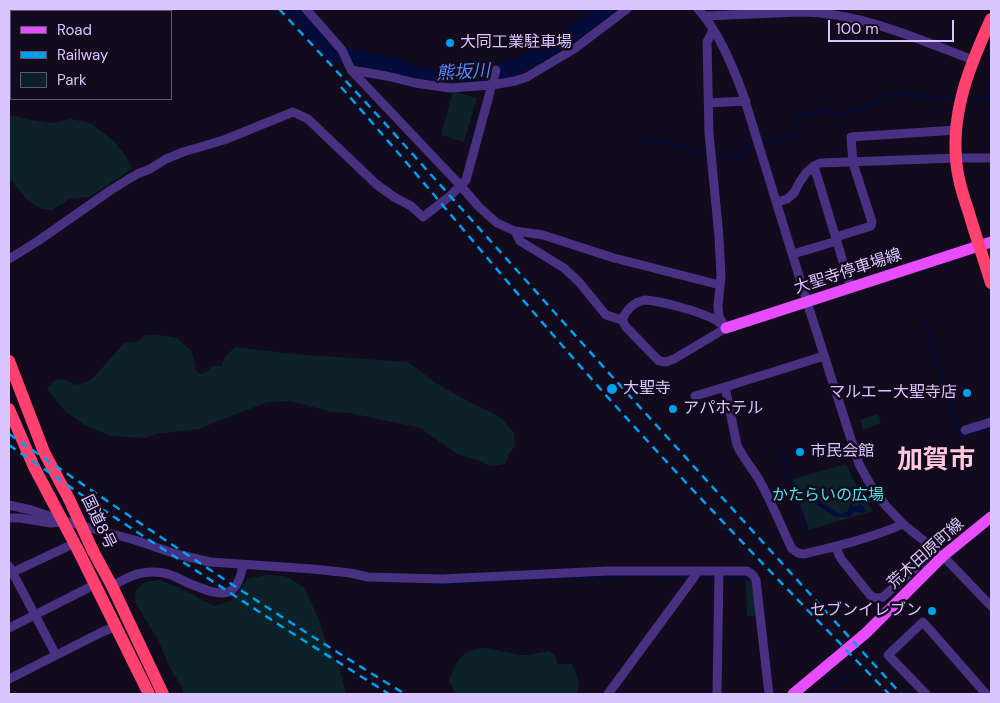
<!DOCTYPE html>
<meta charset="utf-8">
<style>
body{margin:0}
#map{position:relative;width:1000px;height:703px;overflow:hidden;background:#120a1d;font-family:"DM Sans",sans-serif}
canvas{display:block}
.frame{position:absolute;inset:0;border:10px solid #dac6ff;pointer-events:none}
.legend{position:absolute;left:10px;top:10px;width:162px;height:90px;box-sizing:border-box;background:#120a1d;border:1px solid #625577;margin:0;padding:6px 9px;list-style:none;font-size:15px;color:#dac6ff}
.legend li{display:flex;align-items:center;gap:10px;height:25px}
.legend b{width:25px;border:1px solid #625577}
.scale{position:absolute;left:828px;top:20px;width:126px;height:22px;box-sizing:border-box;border:2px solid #dac6ff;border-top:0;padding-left:6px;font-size:15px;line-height:18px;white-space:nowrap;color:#dac6ff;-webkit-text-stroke:4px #120a1d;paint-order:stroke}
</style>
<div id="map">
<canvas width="1000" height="703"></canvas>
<div class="frame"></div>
<ul class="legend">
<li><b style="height:6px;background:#e74dff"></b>Road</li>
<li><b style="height:6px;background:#00a0f1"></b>Railway</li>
<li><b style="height:14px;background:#0d2228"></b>Park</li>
</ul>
<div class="scale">100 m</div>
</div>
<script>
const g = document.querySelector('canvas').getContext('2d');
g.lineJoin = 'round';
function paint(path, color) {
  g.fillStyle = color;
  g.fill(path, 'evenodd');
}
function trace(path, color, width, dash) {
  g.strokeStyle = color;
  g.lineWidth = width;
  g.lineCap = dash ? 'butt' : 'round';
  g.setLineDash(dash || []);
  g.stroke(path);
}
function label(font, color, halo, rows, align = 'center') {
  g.font = font + ' "DM Sans","Noto Sans JP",sans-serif';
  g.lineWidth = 5;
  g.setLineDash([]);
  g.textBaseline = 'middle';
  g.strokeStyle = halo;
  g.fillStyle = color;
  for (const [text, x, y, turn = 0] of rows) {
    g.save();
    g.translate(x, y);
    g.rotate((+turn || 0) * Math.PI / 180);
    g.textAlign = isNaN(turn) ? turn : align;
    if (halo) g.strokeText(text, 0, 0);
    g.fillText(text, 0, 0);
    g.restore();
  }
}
paint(new Path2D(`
 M9,9H88L90,11H11V82H9Z
 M453,91L477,98L464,142L441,135Z
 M9,115L31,120L51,123L71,119L90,123L114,141L126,156L132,169L89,197L69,199L52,210L42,209L27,200L11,180L9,181Z
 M146,335H157L177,338L192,351L196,371L199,374C205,374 208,371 212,366H221L225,357L235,347L293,354L408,362L436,383L475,405L495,414L503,420L514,433L515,446L510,452L505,464L491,466L485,464L478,460L457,454L420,428L350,413L331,412L290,401L268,402L231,416L199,429L156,434L146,438L111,436L85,425L65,411L47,389L56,379L66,380L77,385L87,382L94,377L124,343L136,342Z
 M878,414L881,423L863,430L860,420Z
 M846,464L858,489L873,511L809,530L792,479Z
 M266,575L285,576L304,587L320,622L327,645L340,670L346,694H183V688L171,670L158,640L135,602L136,590L145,582L160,580L182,589L202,600L215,606L231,601L247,579Z
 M746,581H751L752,584L756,616H747Z
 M487,648L518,655H527L549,651L554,654L558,664H572C577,673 581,685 577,694H456L449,681C457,659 462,649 487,648Z`), '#0d2228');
paint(new Path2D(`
 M813,500H818L840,514L848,511L850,503L855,507L861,504C863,505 866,509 865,512L862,513L855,511L850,517H835L814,503Z`), '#050c3c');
trace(new Path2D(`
 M972,97H991
 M638,138L708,153
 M713,154C720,156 735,159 742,155C745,153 747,148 749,145L769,140L790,138L792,137L795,122L799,117L810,114L824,111L843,113L854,112L863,109L890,95L952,97
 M924,318L961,436L991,427
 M781,449L807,533
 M697,577L717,578
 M722,578L748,579
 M532,579L640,575L692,577
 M433,585L524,579
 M826,694L854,671`), '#050c3c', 2.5);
trace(new Path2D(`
 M293,9L334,55L357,57L395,66L409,72L420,75L437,77L477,76L499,73L538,56L557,45L607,9`), '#050c3c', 15);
trace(new Path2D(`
 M306,9L342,50L351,70L460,185L479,207L497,223L515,231L543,235L614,258L720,285
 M698,9C719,32 732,65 743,94L807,302L859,464L870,484L886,506L903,524L943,556L991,606
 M705,16L800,12C859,12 918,39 973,60
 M713,30L707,42L709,133L719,237L721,276L718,306L719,317L726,328
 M351,70L387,76L415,83L450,88L492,85L515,81L527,77L574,49L627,9
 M709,103L746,101
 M814,166L820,163L956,158H991
 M777,202L787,199L794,193L799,183L806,173L814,166L851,288
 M515,231L520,241L564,268L579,282L606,315L622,320
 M836,237L871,226L872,222L853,163L851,137L956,130
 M793,254L837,241
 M9,259L38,241L111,190L137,174L150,169L166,159L183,152L224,140L293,112L308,119L376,184L394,197L411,206L423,217L450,196L466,180L496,70
 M645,300C661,301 703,312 717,321C720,323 723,326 726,328L674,359L666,362L659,361L626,327L622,320C626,310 634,302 645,300Z
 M824,356L725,387L737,445C743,459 755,471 762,485C773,506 782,528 792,549L798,553L804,554C837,546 872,538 903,524
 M695,396L725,387
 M965,430L991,422
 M9,505L31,510L65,521L138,541L176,554L210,562L313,569L350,573L368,577L442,579L607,571H747L753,575L756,580L769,694
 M9,518H20L51,523L63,522
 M836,546L839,555L842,560L870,595C874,598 878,599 883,597L921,563L934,549
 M9,566L35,615L56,655
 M9,574L75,543
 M112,586C130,576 142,569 164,573C170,574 176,577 182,580C189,584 196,586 204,589C230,599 238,591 243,565
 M9,628L96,584
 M9,679L102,632L117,626
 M608,694L692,580L698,571
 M717,694L719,571
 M926,694L888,655L923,622L986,694`), '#473180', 9);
trace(new Path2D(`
 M726,328L991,242
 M793,694L866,633L943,556L991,517`), '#e74dff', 11);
trace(new Path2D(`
 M991,19C971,63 952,108 956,158C957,177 963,195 969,213C976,237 984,260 991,283
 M9,361L44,452L69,499
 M9,409L34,467L50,497
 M93,551L112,586L163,694
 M79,552L149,694`), '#ff4170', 12);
trace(new Path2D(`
 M279,9L382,120L617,382L901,694
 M341,87C430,188 514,292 604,393C696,496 793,595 889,694
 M9,434C139,523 270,612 405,694
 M9,445L111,515L284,628L389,694`), '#00a0f1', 2.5, [8, 6]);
trace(new Path2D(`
 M50,497L79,552
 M69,499L93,551`), '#ff4170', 12);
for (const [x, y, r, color] of [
 [450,43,5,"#00a0f1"],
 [612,389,6,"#00a0f1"],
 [967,393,5,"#00a0f1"],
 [673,409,5,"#00a0f1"],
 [800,452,5,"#00a0f1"],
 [932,611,5,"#00a0f1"]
]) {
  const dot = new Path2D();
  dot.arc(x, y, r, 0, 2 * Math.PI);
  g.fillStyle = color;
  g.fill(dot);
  trace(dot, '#120a1d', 2);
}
label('16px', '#dac6ff', '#120a1d', [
 ["大同工業駐車場",460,43],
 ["大聖寺",623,389],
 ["マルエー大聖寺店",957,393,"right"],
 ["アパホテル",683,409],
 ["市民会館",810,452],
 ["セブンイレブン",922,611,"right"]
], 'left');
label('16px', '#dac6ff', '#120a1d', [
 ["大聖寺停車場線",848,272,-18],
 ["国道8号",98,522,64],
 ["荒木田原町線",926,554,-42]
]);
label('16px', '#4ae8e5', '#120a1d', [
 ["かたらいの広場",828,496]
]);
label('italic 18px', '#5488ff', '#120a1d', [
 ["熊坂川",463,73,-3]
]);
label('bold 26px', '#ffc8de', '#120a1d', [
 ["加賀市",936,461]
]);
</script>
